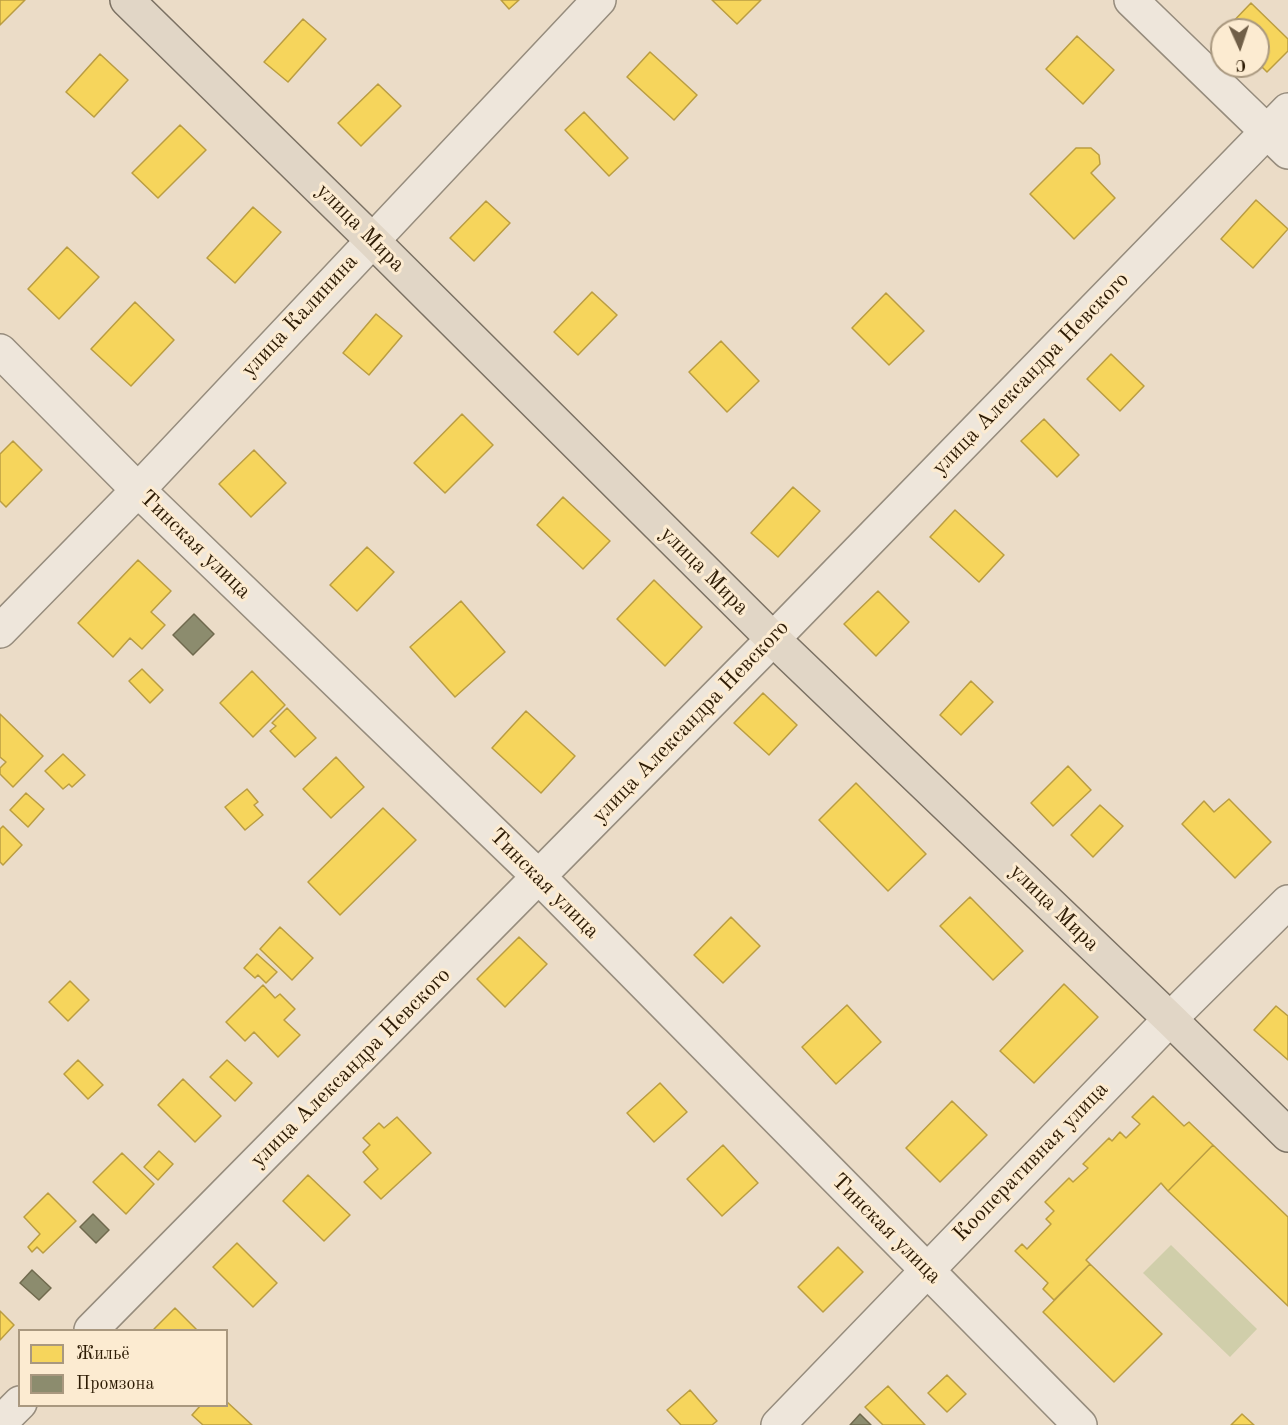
<!DOCTYPE html>
<meta charset="utf-8">
<style>
body{margin:0}
#map{position:relative;width:1288px;height:1425px;overflow:hidden;background:#ebdcc7;font-family:"Old Standard TT",serif}
canvas{display:block}
.legend{position:absolute;left:18px;top:1329px;width:210px;height:78px;box-sizing:border-box;background:#fcebd1;border:2px solid #a9987f;margin:0;padding:8px 10px;list-style:none;font-size:18px;color:#2d1b04}
.legend li{display:flex;align-items:center;gap:12px;height:30px}
.legend b{width:30px;border:2px solid #a9987f}
.north{position:absolute;left:1210px;top:18px;width:60px;height:60px;box-sizing:border-box;background:#fcebd1;border:2px solid #a9987f;border-radius:50%;rotate:177deg;font-size:16px;font-weight:700;line-height:24px;text-align:center;color:#2d1b04}
.north::after{content:'';display:block;margin:auto;width:21px;height:27px;background:#705f48;clip-path:polygon(50% 0,100% 100%,50% 72%,0 100%)}
</style>
<div id="map">
<canvas width="1288" height="1425"></canvas>
<ul class="legend">
<li><b style="height:16px;background:#f6d55c"></b>Жильё</li>
<li><b style="height:16px;background:#8c8c6e"></b>Промзона</li>
</ul>
<div class="north">С</div>
</div>
<script>
const g = document.querySelector('canvas').getContext('2d');
g.lineJoin = 'round';
function paint(path, color) {
  g.fillStyle = color;
  g.fill(path, 'evenodd');
}
function trace(path, color, width, dash) {
  g.strokeStyle = color;
  g.lineWidth = width;
  g.lineCap = dash ? 'butt' : 'round';
  g.setLineDash(dash || []);
  g.stroke(path);
}
function label(font, color, halo, rows, align = 'center') {
  g.font = font + ' "Old Standard TT",serif';
  g.lineWidth = 6;
  g.setLineDash([]);
  g.textBaseline = 'middle';
  g.strokeStyle = halo;
  g.fillStyle = color;
  for (const [text, x, y, turn = 0] of rows) {
    g.save();
    g.translate(x, y);
    g.rotate((+turn || 0) * Math.PI / 180);
    g.textAlign = isNaN(turn) ? turn : align;
    if (halo) g.strokeText(text, 0, 0);
    g.fillText(text, 0, 0);
    g.restore();
  }
}
paint(new Path2D(`
 M1171,1245L1257,1329L1230,1357L1143,1273Z`), '#d0ceaa');
const homes = new Path2D(`
 M0,0H25L0,25Z
 M501,0H519L509,9Z
 M712,0H761L737,24Z
 M1251,3L1288,39V51L1267,72L1258,63V30H1225Z
 M303,19L326,39L288,82L264,62Z
 M1077,36L1114,70L1083,104L1046,69Z
 M650,52L697,95L674,120L627,77Z
 M100,54L128,80L94,117L66,92Z
 M378,84L401,106L361,146L338,123Z
 M584,112L628,158L609,176L565,130Z
 M180,125L206,150L158,198L132,173Z
 M1076,148H1091L1099,155L1100,164L1091,173L1115,198L1074,239L1030,194Z
 M1256,200L1288,229L1253,268L1221,239Z
 M486,201L510,223L474,261L450,238Z
 M253,207L281,232L235,283L207,258Z
 M67,247L99,277L59,319L28,289Z
 M592,292L617,315L578,355L554,332Z
 M886,293L924,331L889,365L852,328Z
 M135,302L174,340L131,386L91,349Z
 M376,314L402,336L369,375L343,353Z
 M721,341L759,381L727,412L689,372Z
 M1111,354L1144,386L1120,411L1087,379Z
 M462,414L493,445L445,493L414,463Z
 M1044,419L1079,455L1057,477L1021,441Z
 M13,441L42,470L6,507L0,501V454Z
 M254,450L286,483L251,517L219,484Z
 M793,487L820,511L778,557L751,533Z
 M563,497L610,541L583,569L537,525Z
 M955,510L1004,555L979,582L930,537Z
 M367,547L394,572L357,611L330,585Z
 M138,560L171,591L151,612L165,625L142,649L130,638L113,657L78,623Z
 M654,580L702,627L665,666L617,619Z
 M878,591L909,622L876,656L844,624Z
 M461,601L505,652L455,697L410,647Z
 M142,669L163,690L150,703L129,681Z
 M252,671L285,705L253,737L220,703Z
 M971,681L993,702L961,735L940,715Z
 M763,693L797,725L769,755L734,723Z
 M287,708L316,738L295,757L270,731L276,726L272,723Z
 M526,711L575,756L541,793L492,748Z
 M0,714L43,756L13,787L0,774V768L6,762L0,757Z
 M63,754L85,775L72,787L69,784L63,789L45,771Z
 M336,757L364,787L331,818L303,789Z
 M1068,766L1091,790L1053,826L1031,803Z
 M856,783L926,854L888,891L819,820Z
 M247,789L258,802L254,805L263,815L245,830L225,807Z
 M26,793L44,809L28,827L10,810Z
 M1229,799L1271,842L1235,878L1182,824L1204,801L1214,812Z
 M1100,805L1123,826L1093,857L1071,835Z
 M383,808L416,840L340,915L308,882Z
 M3,826L22,845L3,865L0,862V829Z
 M970,897L1023,951L993,980L940,926Z
 M731,917L760,946L723,983L694,955Z
 M280,927L313,958L292,980L260,949Z
 M519,937L547,964L505,1007L477,979Z
 M257,954L277,972L266,983L258,975L255,978L244,968Z
 M70,981L89,1000L68,1021L49,1002Z
 M1064,984L1098,1017L1034,1083L1000,1051Z
 M263,985L275,998L280,994L295,1009L284,1020L300,1035L278,1057L254,1032L245,1041L226,1022Z
 M847,1005L881,1042L836,1084L802,1047Z
 M1276,1006L1288,1016V1060L1254,1030Z
 M78,1060L103,1085L88,1099L64,1074Z
 M227,1060L252,1083L235,1101L210,1077Z
 M183,1079L221,1116L195,1142L158,1105Z
 M660,1083L687,1112L654,1142L627,1113Z
 M1153,1096L1184,1126L1189,1122L1213,1145L1168,1191L1161,1183L1086,1260L1090,1264L1054,1300L1043,1289L1048,1283L1015,1251L1022,1244L1027,1249L1051,1224L1046,1219L1054,1211L1045,1202L1069,1178L1073,1182L1088,1168L1083,1164L1109,1138L1112,1141L1120,1132L1126,1138L1140,1124L1132,1117Z
 M952,1101L987,1135L940,1182L906,1148Z
 M397,1117L431,1153L381,1199L364,1182L378,1169L363,1152L370,1145L363,1138L379,1123L384,1128Z
 M723,1145L758,1183L722,1216L687,1179Z
 M1213,1145L1288,1217V1306L1168,1191Z
 M159,1151L173,1164L158,1180L144,1167Z
 M122,1153L154,1184L126,1214L93,1182Z
 M308,1175L350,1215L324,1241L283,1201Z
 M48,1193L76,1221L43,1253L37,1247L32,1252L28,1247L40,1234L24,1217Z
 M237,1243L277,1283L253,1307L213,1267Z
 M838,1247L863,1272L823,1312L798,1287Z
 M1090,1264L1162,1334L1114,1382L1043,1312Z
 M175,1308L197,1330H156L154,1329Z
 M0,1311L14,1325L0,1340Z
 M947,1375L966,1394L947,1412L928,1393Z
 M888,1386L925,1425H883L865,1407Z
 M690,1390L717,1421L712,1425H681L667,1410Z
 M226,1401L252,1425H203L192,1415L200,1406H226Z
 M1242,1414L1254,1425H1231Z`);
paint(homes, '#f6d55c');
trace(homes, '#ba9d42', 1.5);
const industry = new Path2D(`
 M194,614L214,634L193,655L173,635Z
 M93,1214L109,1230L96,1243L80,1227Z
 M32,1270L51,1288L39,1300L20,1283Z
 M860,1414L871,1425H850Z`);
paint(industry, '#8c8c6e');
trace(industry, '#706a4e', 1.5);
const minor = new Path2D(`
 M1131,0L1288,152
 M0,351L138,490L539,877L1080,1425
 M0,631L138,490L599,0
 M91,1330L773,639L1288,110
 M0,1423L20,1403
 M778,1425L1170,1019L1288,902`);
const major = new Path2D(`
 M127,0L372,240L773,639L1170,1019L1288,1135`);
trace(minor, '#968c7d', 36);
trace(major, '#7b7163', 36);
trace(minor, '#eee6db', 33);
trace(major, '#e1d6c6', 33);
label('22px', '#2d1b04', '#fcebd1', [
 ["улица Мира",360,228,45],
 ["улица Калинина",300,316,-47],
 ["улица Александра Невского",1031,374,-46],
 ["Тинская улица",195,545,44],
 ["улица Мира",704,571,45],
 ["улица Александра Невского",691,722,-46],
 ["Тинская улица",544,884,45],
 ["улица Мира",1054,908,44],
 ["улица Александра Невского",351,1068,-45],
 ["Кооперативная улица",1031,1162,-46],
 ["Тинская улица",886,1229,45]
]);
</script>
